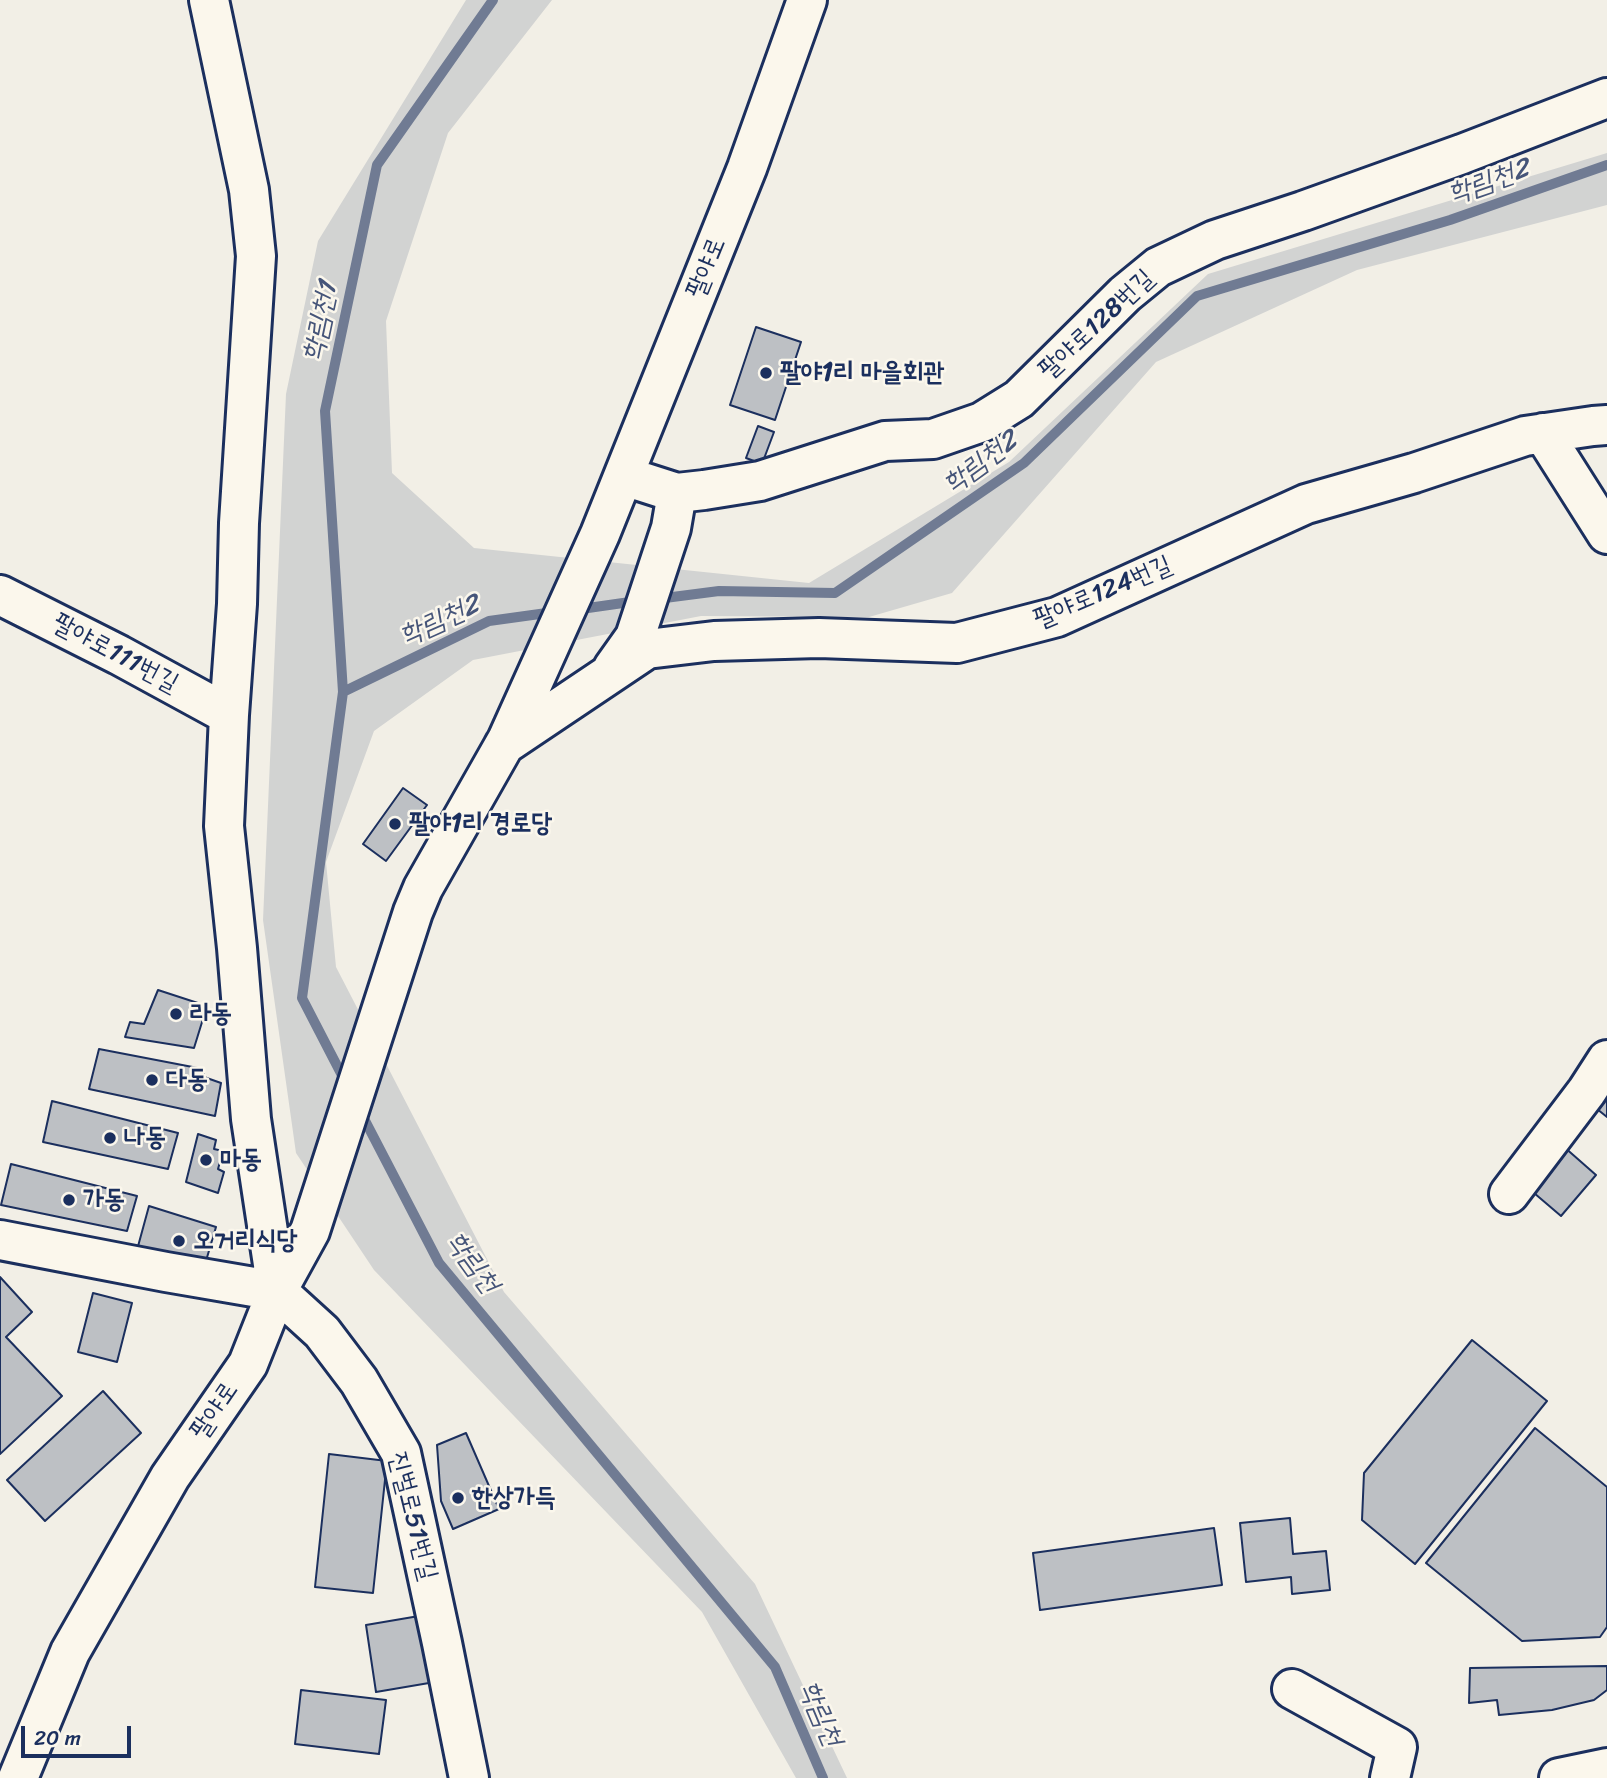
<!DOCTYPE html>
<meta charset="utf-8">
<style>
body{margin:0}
#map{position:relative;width:1607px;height:1778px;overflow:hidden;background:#f2efe6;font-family:Sriracha,sans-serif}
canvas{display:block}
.scale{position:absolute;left:21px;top:1726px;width:110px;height:32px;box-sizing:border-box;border:4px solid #1b2f5e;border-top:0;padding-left:9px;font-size:21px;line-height:24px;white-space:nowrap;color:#1b2f5e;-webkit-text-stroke:5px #fbf7ec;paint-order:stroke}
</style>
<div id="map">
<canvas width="1607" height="1778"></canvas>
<div class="scale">20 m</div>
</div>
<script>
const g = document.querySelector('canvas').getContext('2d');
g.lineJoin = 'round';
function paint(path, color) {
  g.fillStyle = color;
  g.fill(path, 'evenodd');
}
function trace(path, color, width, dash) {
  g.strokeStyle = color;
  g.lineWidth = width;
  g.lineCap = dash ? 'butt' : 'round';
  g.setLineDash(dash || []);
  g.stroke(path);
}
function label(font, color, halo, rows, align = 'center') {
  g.font = font + ' Sriracha,"Poor Story",sans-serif';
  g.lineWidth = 5;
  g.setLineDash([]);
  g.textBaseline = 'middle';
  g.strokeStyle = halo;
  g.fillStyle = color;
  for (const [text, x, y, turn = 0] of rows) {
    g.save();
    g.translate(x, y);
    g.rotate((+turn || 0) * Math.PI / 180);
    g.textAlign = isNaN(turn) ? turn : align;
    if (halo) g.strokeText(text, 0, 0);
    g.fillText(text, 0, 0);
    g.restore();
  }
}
paint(new Path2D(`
 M466,0H552L448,133L386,321L392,473L474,548L809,583L1009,462L1208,274L1607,153V205L1357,270L1156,362L952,593L869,617L701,616L473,660L374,731L326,862L336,967L504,1292L755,1584L847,1778H796L702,1612L374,1270L296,1153L263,920L286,394L318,241Z`), '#d2d3d2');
trace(new Path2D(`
 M657,599L719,591L835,593L1024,463L1197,296L1450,220L1607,165
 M574,610L637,601
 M343,692L489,621L554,612
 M347,1085L302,998L343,692L325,411L377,165L493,0
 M359,1109L439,1263L775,1667L823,1778`), '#707b93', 10);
const building = new Path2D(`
 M756,327L801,342L775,420L730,405Z
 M758,426L774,432L762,464L746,458Z
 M403,788L427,805L386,861L363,844Z
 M158,990L207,1006L194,1048L125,1037L130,1022L144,1024Z
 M99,1049L203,1069L204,1077L221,1083L215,1116L89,1089Z
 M1607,1096V1117L1597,1109Z
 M52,1101L178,1133L168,1169L43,1142Z
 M198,1134L216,1140L214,1149L223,1151L218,1169L224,1172L218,1193L186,1182Z
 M1563,1146L1596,1175L1561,1216L1527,1187Z
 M11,1164L137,1196L127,1231L1,1205Z
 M149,1206L216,1227L203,1271L137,1250Z
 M0,1277L32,1312L6,1337L62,1396L0,1454Z
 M93,1293L132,1303L117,1362L78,1352Z
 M1472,1340L1547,1401L1415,1564L1362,1520L1364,1473Z
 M103,1391L141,1433L45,1521L7,1480Z
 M1535,1428L1607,1487V1627L1600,1637L1522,1641L1426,1563Z
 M466,1433L499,1509L453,1529L441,1501L437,1445Z
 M329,1454L387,1461L373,1593L315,1587Z
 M1290,1518L1293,1554L1326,1551L1330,1590L1292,1594L1291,1577L1246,1582L1240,1523Z
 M1214,1528L1222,1585L1040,1610L1033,1553Z
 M419,1616L429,1683L376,1692L366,1625Z
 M1607,1666V1690L1594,1700L1552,1710L1499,1715L1497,1700L1469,1703L1470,1668Z
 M301,1690L386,1700L379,1754L295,1744Z`);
paint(building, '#bdc0c4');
trace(building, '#1b2f5e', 2);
const minor = new Path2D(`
 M209,0L249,190L256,256L239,523L237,604L229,715L224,826L237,948L251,1119L277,1291
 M1543,433L1607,534
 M624,476L677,493L704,490L760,481L885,441L933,439L982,422L1019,399L1125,294L1158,267L1215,240L1303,211L1462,154L1607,98
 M0,595L119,655L229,715
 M613,668L635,637L671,528L677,493
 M504,745L647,649L714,641L819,638L957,643L1057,617L1306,504L1414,473L1525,436L1593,426L1607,425
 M1509,1194L1587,1091L1607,1060
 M0,1240L166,1272L277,1291
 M277,1291L322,1332L359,1381L401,1453L442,1643L469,1778
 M1292,1689L1397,1747L1390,1778
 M18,1778L70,1652L170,1477L248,1364L277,1291L310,1231L413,912L423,888L507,740L600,534L747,168L807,0
 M1559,1778L1607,1768`);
trace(minor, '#1b2f5e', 44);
trace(minor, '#fbf7ec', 38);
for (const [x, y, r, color] of [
 [766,373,7,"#1b2f5e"],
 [395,824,7,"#1b2f5e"],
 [176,1014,7,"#1b2f5e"],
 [152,1080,7,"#1b2f5e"],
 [110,1138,7,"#1b2f5e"],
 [206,1160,7,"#1b2f5e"],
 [69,1200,7,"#1b2f5e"],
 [179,1241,7,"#1b2f5e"],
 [458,1498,7,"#1b2f5e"]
]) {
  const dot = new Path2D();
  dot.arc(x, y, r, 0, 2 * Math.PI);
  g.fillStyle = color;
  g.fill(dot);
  trace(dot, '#fbf7ec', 2.5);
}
label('26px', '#1b2f5e', '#fbf7ec', [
 ["팔야로",707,268,-68],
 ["팔야로128번길",1097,325,-43],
 ["팔야로124번길",1103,593,-23],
 ["팔야로111번길",115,654,28],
 ["팔야로",215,1411,-56],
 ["진벌로51번길",412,1516,76]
]);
label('bold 26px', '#1b2f5e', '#fbf7ec', [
 ["팔야1리 마을회관",780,373],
 ["팔야1리 경로당",409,824],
 ["라동",190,1014],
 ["다동",166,1080],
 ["나동",124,1138],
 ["마동",220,1160],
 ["가동",83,1200],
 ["오거리식당",193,1241],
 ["한상가득",472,1498]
], 'left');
label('italic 28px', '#465579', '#fbf7ec', [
 ["학림천2",1489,182,-19],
 ["학림천1",321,322,-78],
 ["학림천2",981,463,-36],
 ["학림천2",440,621,-24],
 ["학림천",472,1263,54],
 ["학림천",820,1714,67]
]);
</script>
